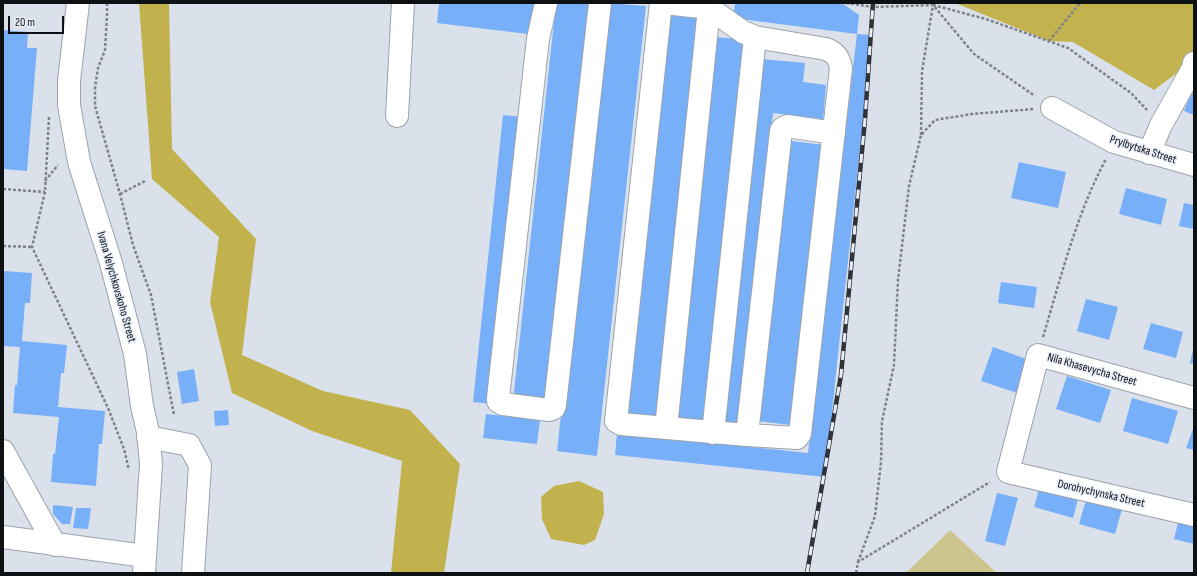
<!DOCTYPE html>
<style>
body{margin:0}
#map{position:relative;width:1197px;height:576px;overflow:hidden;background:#dae1eb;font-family:"Sofia Sans Condensed",sans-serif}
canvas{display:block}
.frame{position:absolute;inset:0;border:4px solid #0e1114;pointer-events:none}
.scale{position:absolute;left:8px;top:16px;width:56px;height:18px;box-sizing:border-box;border:2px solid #0e1114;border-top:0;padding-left:5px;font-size:12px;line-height:14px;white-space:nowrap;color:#0e1114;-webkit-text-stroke:3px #e7eef8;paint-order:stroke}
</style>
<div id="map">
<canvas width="1197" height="576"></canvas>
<div class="frame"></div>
<div class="scale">20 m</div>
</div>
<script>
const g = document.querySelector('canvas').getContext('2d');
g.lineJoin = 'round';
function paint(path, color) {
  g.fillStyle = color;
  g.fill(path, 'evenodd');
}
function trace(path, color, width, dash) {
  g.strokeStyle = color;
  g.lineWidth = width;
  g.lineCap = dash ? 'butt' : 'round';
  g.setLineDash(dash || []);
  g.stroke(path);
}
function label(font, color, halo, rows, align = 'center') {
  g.font = font + ' "Sofia Sans Condensed",sans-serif';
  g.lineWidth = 3;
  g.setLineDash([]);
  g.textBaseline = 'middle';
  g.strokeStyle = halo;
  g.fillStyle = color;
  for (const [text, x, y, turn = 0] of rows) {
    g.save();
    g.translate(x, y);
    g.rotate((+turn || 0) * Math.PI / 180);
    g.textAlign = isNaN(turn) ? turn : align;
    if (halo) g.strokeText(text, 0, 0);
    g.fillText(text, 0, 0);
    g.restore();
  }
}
paint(new Path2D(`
 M950,530L997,573H906Z`), '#cdc58e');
paint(new Path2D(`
 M955,3H1194V47L1188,65L1154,90L1073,42L1049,41Z`), '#c2b34f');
paint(new Path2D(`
 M139,3L169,4L172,149L256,239L242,355L323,391L410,410L460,464L444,573H391L402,461L312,431L232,393L210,302L219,237L152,179Z
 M579,481L603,492L604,514L595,540L584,545L551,539L542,519L541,497L554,486Z`), '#c1b24e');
paint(new Path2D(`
 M439,3H540L536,35L437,23Z
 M556,3H590L546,405L513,401Z
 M607,3L646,6L597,456L557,451Z
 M735,3H842L859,15L857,34L733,18Z
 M666,7L699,11L658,422L624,419Z
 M3,30L28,32L27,48H37L27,171L3,169Z
 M857,34L872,35L825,477L615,455L617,433L808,453Z
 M716,37L747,40L706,428L675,425Z
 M762,59L805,63L803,82L826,85L823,119L773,113L737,428L720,426Z
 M1194,87V115L1184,111Z
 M503,115L522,117L492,404L473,402Z
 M791,141L825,145L791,425L757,421Z
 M1019,162L1066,172L1058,208L1011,198Z
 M1126,188L1167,199L1161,225L1119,214Z
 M1184,203L1194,205V229L1179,226Z
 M3,271L32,273L30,303H25L22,341L67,345L64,373H61L58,407L105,411L102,444H99L96,486L51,482L53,454H55L59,417L13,413L15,385H17L20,347L3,346Z
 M1001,282L1037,287L1034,308L998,303Z
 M1086,299L1118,307L1109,340L1077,331Z
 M1151,323L1183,332L1176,358L1143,349Z
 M993,347L1029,360L1017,393L981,381Z
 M1193,350H1194V364L1190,363Z
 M194,369L199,401L182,404L177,372Z
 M1067,376L1111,390L1100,423L1056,409Z
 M1132,398L1178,411L1168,444L1123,431Z
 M228,410L229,425L215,426L214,411Z
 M486,414L540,420L537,444L483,438Z
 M1194,426V450L1186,448Z
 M1041,482L1080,492L1073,518L1034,507Z
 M997,493L1018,498L1005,546L985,541Z
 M1088,493L1124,502L1115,534L1079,524Z
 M53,505L73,507L70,524H62L53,514Z
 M76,508H91L88,529L73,528Z
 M1180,515L1194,519V544L1174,539Z`), '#77aff8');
const minor = new Path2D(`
 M78,3L69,81V105L79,162L111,263L135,354L142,406L148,432L151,464L144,573
 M546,3L538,39L498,398V401L503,404L549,410L554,408L555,405L600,3
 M661,3L616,421L621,424L747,435L797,438L800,434L841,68C839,58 836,53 826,49L755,37L743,32L709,8L665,3
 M1052,108L1114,142L1194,165
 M397,116L403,3
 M1149,153L1161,125L1193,68L1194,63
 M1194,398L1038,355L1008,472L1194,515
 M666,428L709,8
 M713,433L755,37
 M747,435L781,131L782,129L787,126L834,133
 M148,437L189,445L200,465L193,573
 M3,451L55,545
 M3,537L145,556`);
trace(minor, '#9ba2ac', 24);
trace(new Path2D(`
 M107,3V16L105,50L98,68L95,88V106L120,194L133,245L151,295L174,415
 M846,3L873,7L933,5L974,54L1035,96
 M933,5L986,19L1068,48L1131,93L1147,110
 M1049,41L1080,3
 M49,117L45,192L32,247L108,408L124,449L129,470
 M921,135L922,71L933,5
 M45,181L58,165
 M3,189L45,192
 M120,194L145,181
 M3,246L32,247
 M1043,337C1061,277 1076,215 1106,159
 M858,562L875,516L881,462L882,421L894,365L898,280L909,186L921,135L935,120L972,114L1034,109
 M856,573L858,562L990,482`), '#7e838a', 2.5, [3, 2]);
trace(minor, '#fff', 22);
const rail = new Path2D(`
 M807,573L841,375L865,119L873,3`);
trace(rail, '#2f3337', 4.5);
trace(rail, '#e7eef8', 3, [9]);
label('12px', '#0e1114', '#e7eef8', [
 ["Prylbytska Street",1143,150,18],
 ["Ivana Velychkovskoho Street",116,287,74],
 ["Nila Khasevycha Street",1092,370,16],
 ["Dorohychynska Street",1101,494,13]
]);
</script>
